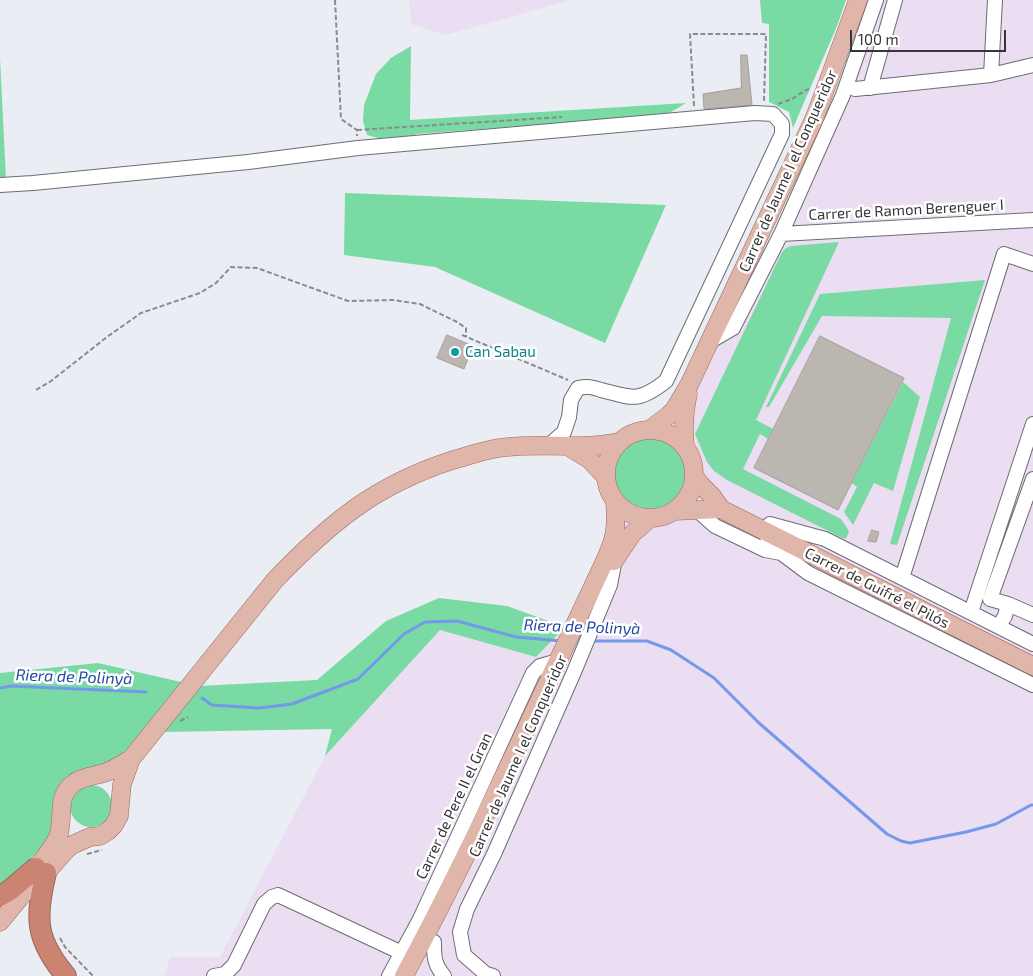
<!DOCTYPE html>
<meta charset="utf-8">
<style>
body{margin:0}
#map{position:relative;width:1033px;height:976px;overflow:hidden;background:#ebedf4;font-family:"Exo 2",sans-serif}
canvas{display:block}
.scale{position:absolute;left:850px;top:30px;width:156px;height:22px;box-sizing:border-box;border:2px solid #363639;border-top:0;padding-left:6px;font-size:15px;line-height:18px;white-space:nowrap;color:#363639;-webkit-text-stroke:4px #fff;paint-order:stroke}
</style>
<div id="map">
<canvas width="1033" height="976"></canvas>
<div class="scale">100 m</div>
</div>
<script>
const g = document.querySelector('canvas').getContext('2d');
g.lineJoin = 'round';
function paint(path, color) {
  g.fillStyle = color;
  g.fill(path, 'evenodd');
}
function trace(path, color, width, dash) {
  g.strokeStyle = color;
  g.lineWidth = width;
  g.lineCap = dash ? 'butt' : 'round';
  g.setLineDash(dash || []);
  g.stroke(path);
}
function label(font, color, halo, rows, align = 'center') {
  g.font = font + ' "Exo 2",sans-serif';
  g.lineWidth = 5;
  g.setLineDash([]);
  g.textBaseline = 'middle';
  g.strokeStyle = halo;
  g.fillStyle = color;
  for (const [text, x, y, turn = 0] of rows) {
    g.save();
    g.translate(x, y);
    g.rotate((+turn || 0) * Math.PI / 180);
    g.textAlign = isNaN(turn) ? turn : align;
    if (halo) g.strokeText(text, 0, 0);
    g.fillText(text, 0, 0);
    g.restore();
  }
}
paint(new Path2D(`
 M409,0H571L446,35L411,24Z
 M874,0H1033V976H164L170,957H220L325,756L440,630L536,657L565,627L606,534L668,441L817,145Z`), '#ebdef2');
paint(new Path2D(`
 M760,0H846L837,26L793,128L789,112L769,102V24L762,23Z
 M411,46L410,120L686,103L666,115L417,134L404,139L388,141L367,135L363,121L364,105L376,74L391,58Z
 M0,58L6,179L0,180Z
 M345,193L666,205L605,343L435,267L344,255Z
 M839,242L756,420L773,429L768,439L760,434L743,469L841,519L849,531L846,539L842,538L727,480L714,471L707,462L695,434L782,252L786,248L791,246Z
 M985,280L897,545L890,544L951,318L822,316L769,407H766L820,294Z
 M903,382L920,397L893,491L874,483L853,525L844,512L857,487L852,483Z
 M606 474a44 44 0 1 1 88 0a44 44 0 1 1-88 0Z
 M439,598L507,606L565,627L536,657L440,630L325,756L332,729L163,732L199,686L317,680L386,621Z
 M98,663L181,682L128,748L117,759L63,781L57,789L53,800V827L49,836L37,852L22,867L0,884V673Z
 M70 806a21 21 0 1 1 42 0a21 21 0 1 1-42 0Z`), '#7adaa3');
trace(new Path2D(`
 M590,641H647L671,650L714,678L759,723L887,834L901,841L910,843L966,832L996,824L1031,805H1033
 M0,688L11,686L146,692
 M202,698L212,705L259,708L292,704L358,679L404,634L425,622L457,621L516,637L561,641`), '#7399ea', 3);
const building = new Path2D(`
 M741,55H747L752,105L704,109L703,94L741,88Z
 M447,335L473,346L464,369L437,358Z
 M820,336L904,378L838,510L754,468Z
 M872,530L879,532L876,542L868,541Z`);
paint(building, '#bcb6b1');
trace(building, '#a49f9a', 1);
const minor = new Path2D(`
 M991,75L995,0
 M870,88L895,0
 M855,89L991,75L1033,65
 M0,185L33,183L248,162L358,148L755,113L773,114L782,124V134L666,381C638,403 632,398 601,390C592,387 587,386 578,388L571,400L569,417L564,432L548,446
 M781,234L1033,220
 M709,342L733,328L781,234L843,95L876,0
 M698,511L715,526L765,550L781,553
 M902,578L1004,254L1033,264
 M1008,604L1033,615
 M971,612L1033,424
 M999,626L1005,616L1008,604L990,599L1033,479
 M1033,644L825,539L770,524L764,531L772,546L808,573L1033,685
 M434,942C434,957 434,964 444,976
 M214,976L225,974L234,965L264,904L272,897L278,895L402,953
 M389,976L420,919L533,673L540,666L558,661
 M493,976L486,974L464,955L460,932L467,909L494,854L574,672L610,585L615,559`);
const major = new Path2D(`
 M652,428L669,415L674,410L690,383L814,119L825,90L858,0
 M606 474a44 44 0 1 1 88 0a44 44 0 1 1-88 0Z
 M685,446C683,428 684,412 688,394
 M569,447L590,460L605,476
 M695,477L699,483L712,496L721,509L1033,666
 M675,511L721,509
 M614,561L632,534L649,519
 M38,866C45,857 53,847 58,837C65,818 55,796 74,783C83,776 96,776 107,772C115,769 123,763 131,759
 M0,922L22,895L46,873L67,849L72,845L90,837L100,836L108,831L114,825L119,816L122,784L131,759L275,580C300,554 325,530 354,509C383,488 419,471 453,460C471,455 490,448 508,447C545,443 582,450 618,442
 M404,976C476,842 538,702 603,565C615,539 617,530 615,502`);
const highway = new Path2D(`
 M46,873C35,918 35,939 66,976
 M0,896L10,890L36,868`);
trace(minor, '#6b6d73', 16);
trace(major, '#97695d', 19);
trace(highway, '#97695d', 22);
trace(new Path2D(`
 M335,0L341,119L357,130V136
 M778,104L792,99L806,90L810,89
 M694,106L690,34H766L764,101
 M357,130L562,117
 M462,335L568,380
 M36,390L51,381L107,337L141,313L200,293L216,283L231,267L257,268L348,301L393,300L420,304L457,322L466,328V337
 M180,721L188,717
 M87,854L102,850
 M60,938L65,947L93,976`), '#8a8b90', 2, [5, 2.5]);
trace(minor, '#fff', 14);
trace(major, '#e0b5aa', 18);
trace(highway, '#cb8471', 20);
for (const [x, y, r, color] of [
 [455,352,5,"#0f9aa8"]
]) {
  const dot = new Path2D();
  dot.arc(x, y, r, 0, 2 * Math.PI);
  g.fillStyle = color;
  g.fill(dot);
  trace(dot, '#fff', 2);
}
label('15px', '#363639', '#fff', [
 ["Carrer de Jaume I el Conqueridor",788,171,-66],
 ["Carrer de Ramon Berenguer I",906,210,-3],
 ["Carrer de Guifré el Pilós",877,588,27],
 ["Carrer de Jaume I el Conqueridor",518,756,-66],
 ["Carrer de Pere II el Gran",454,806,-65]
]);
label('15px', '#0d838f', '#fff', [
 ["Can Sabau",465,352]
], 'left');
label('italic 16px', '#2148a5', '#fff', [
 ["Riera de Polinyà",582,627,2],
 ["Riera de Polinyà",74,677,2]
]);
</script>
